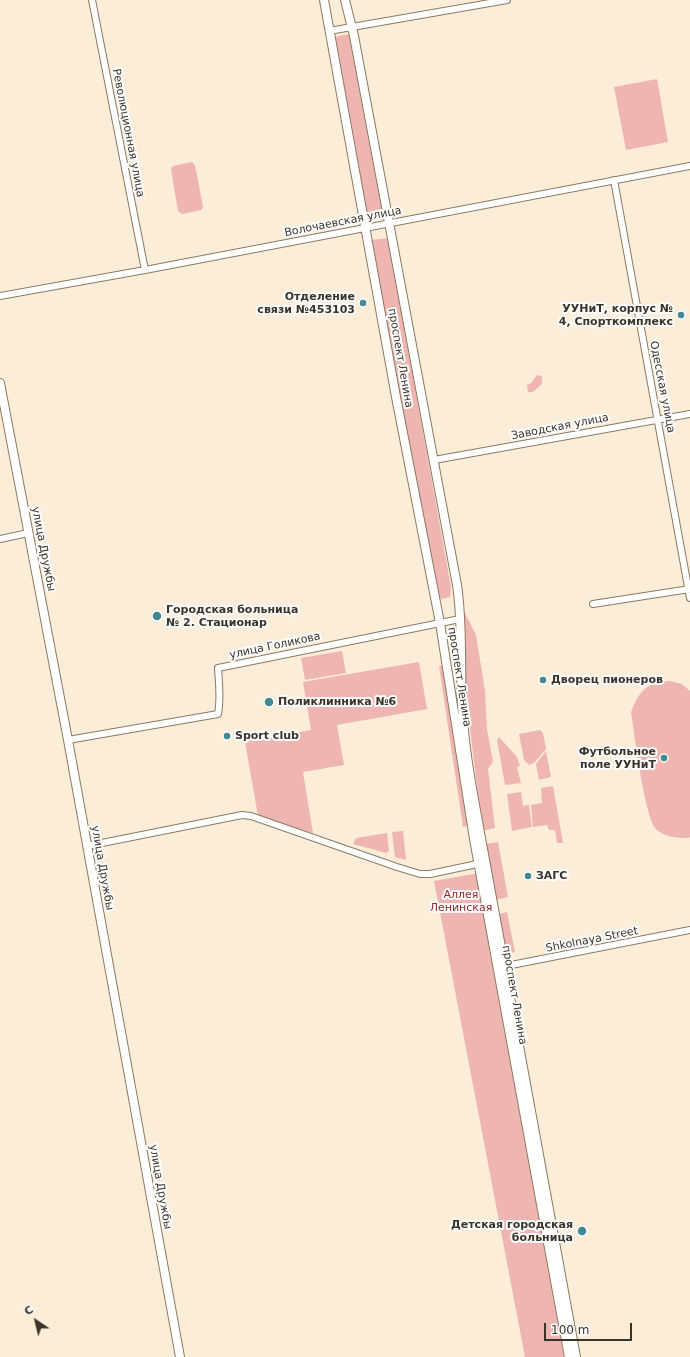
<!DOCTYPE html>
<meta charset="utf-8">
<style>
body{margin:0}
#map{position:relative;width:690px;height:1357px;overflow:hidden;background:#fcedd8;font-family:"DejaVu Sans",sans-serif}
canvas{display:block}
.north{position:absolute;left:16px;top:1301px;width:40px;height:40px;-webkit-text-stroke:3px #fdfdfd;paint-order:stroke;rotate:325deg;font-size:11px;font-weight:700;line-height:16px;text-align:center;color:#3a3329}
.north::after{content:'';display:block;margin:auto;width:14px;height:18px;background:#3a3329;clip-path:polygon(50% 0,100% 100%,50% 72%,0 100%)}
.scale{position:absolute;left:544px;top:1323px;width:88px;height:18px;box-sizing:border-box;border:2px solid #3a3329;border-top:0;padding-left:5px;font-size:12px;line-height:14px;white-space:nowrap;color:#3a3329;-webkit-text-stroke:3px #fdfdfd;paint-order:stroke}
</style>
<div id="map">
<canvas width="690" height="1357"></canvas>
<div class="north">С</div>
<div class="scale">100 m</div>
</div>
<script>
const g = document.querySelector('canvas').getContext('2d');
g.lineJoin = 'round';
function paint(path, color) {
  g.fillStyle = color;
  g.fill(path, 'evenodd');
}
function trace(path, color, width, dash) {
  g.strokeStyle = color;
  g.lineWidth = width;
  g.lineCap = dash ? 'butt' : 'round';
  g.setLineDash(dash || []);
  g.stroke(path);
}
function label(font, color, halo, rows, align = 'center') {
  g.font = font + ' "DejaVu Sans",sans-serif';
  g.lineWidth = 4;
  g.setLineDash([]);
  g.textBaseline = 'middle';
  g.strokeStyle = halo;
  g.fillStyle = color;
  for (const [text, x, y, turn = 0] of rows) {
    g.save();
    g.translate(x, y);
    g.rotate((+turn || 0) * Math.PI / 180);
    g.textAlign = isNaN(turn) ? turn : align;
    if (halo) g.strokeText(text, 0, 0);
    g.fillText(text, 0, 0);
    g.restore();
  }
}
paint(new Path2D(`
 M349,34L382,210L379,214L374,217L366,213L335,37Z
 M657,79L668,142L626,150L614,87Z
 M192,162L195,165L203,207L201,210L182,214L178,211L171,169L173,166Z
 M388,238L451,587L450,597L441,599L436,592L370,240Z
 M537,375L541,376L542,378V384L533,392H528L527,385L531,383Z
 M462,607L476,635L485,691L487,729L493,762L488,769L495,828L482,831L463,668Z
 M342,651L346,673L305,680L301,658Z
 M419,662L427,709L337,725L344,765L303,772L313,833L258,816L245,742L311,730L303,682Z
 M443,665L467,826L463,827L439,666Z
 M670,681L682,684L690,691V837L688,838C677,838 664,837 656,829C645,819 634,732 631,712C639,691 647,682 670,681Z
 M540,730L543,733L546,749L534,763L529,765L524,760L519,734Z
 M499,737L517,757L520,766L517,767L521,783L505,785L497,740Z
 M546,751L551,777L539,780L536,764Z
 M553,786L563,843H557L555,830H549L547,825L533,827L531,805L542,803L541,788Z
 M521,792L523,806L529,805L532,827L512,831L507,794Z
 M403,831L406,860L395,857L392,832Z
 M387,833L389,851L386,853L353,844L356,838Z
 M498,842L508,897L495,900L484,844Z
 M479,873L564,1357H525L434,881Z
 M507,912L515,952L504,954L496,915Z`), '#efb5b1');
const minor = new Path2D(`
 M92,0L145,270
 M329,31L507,0
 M614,180L690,598
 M0,296L145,270L690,166
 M434,460L690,414
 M0,539L28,533
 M593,604L690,589
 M68,740L218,714C221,698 219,684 218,668L460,619
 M87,846L242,815L251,816L397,867L420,874H430L482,863
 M501,967L690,930`);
const major = new Path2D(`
 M324,0L396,397L440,623L474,839L569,1357
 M345,0L354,36L457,585C463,624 460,665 462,704C464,749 473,794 481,838L576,1357
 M0,383L68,740L180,1357`);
trace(minor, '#8b7a63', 8);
trace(major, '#8b7a63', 10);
trace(minor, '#fff', 6);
trace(major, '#fff', 8);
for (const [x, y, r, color] of [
 [363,303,4,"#428893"],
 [681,315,4,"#428893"],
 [157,616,5,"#428893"],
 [543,680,4,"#428893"],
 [269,702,5,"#428893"],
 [227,736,4,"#428893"],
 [664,758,4,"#428893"],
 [528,876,4,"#428893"],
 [582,1231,5,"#428893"]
]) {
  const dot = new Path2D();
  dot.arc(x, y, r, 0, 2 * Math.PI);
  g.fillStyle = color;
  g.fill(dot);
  trace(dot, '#fdfdfd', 1.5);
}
label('11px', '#3a3329', '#fdfdfd', [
 ["Революционная улица",128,133,79],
 ["Волочаевская улица",343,222,-11],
 ["проспект Ленина",400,358,80],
 ["Одесская улица",662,387,79],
 ["Заводская улица",560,427,-11],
 ["улица Дружбы",43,549,79],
 ["улица Голикова",275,646,-12],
 ["проспект Ленина",459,677,81],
 ["улица Дружбы",102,868,80],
 ["Shkolnaya Street",592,940,-11],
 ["проспект Ленина",514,995,80],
 ["улица Дружбы",160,1187,80]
]);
label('bold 11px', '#3a3329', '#fdfdfd', [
 ["Отделение",355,297,"right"],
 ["связи №453103",355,310,"right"],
 ["УУНиТ, корпус №",673,309,"right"],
 ["4, Спорткомплекс",673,322,"right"],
 ["Городская больница",166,610],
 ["№ 2. Стационар",166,623],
 ["Дворец пионеров",551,680],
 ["Поликлинника №6",278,702],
 ["Sport club",235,736],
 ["Футбольное",656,752,"right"],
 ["поле УУНиТ",656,765,"right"],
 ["ЗАГС",536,876],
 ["Детская городская",573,1225,"right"],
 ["больница",573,1238,"right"]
], 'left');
label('11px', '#942a2d', '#fdfdfd', [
 ["Аллея",461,895],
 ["Ленинская",461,908]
]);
</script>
